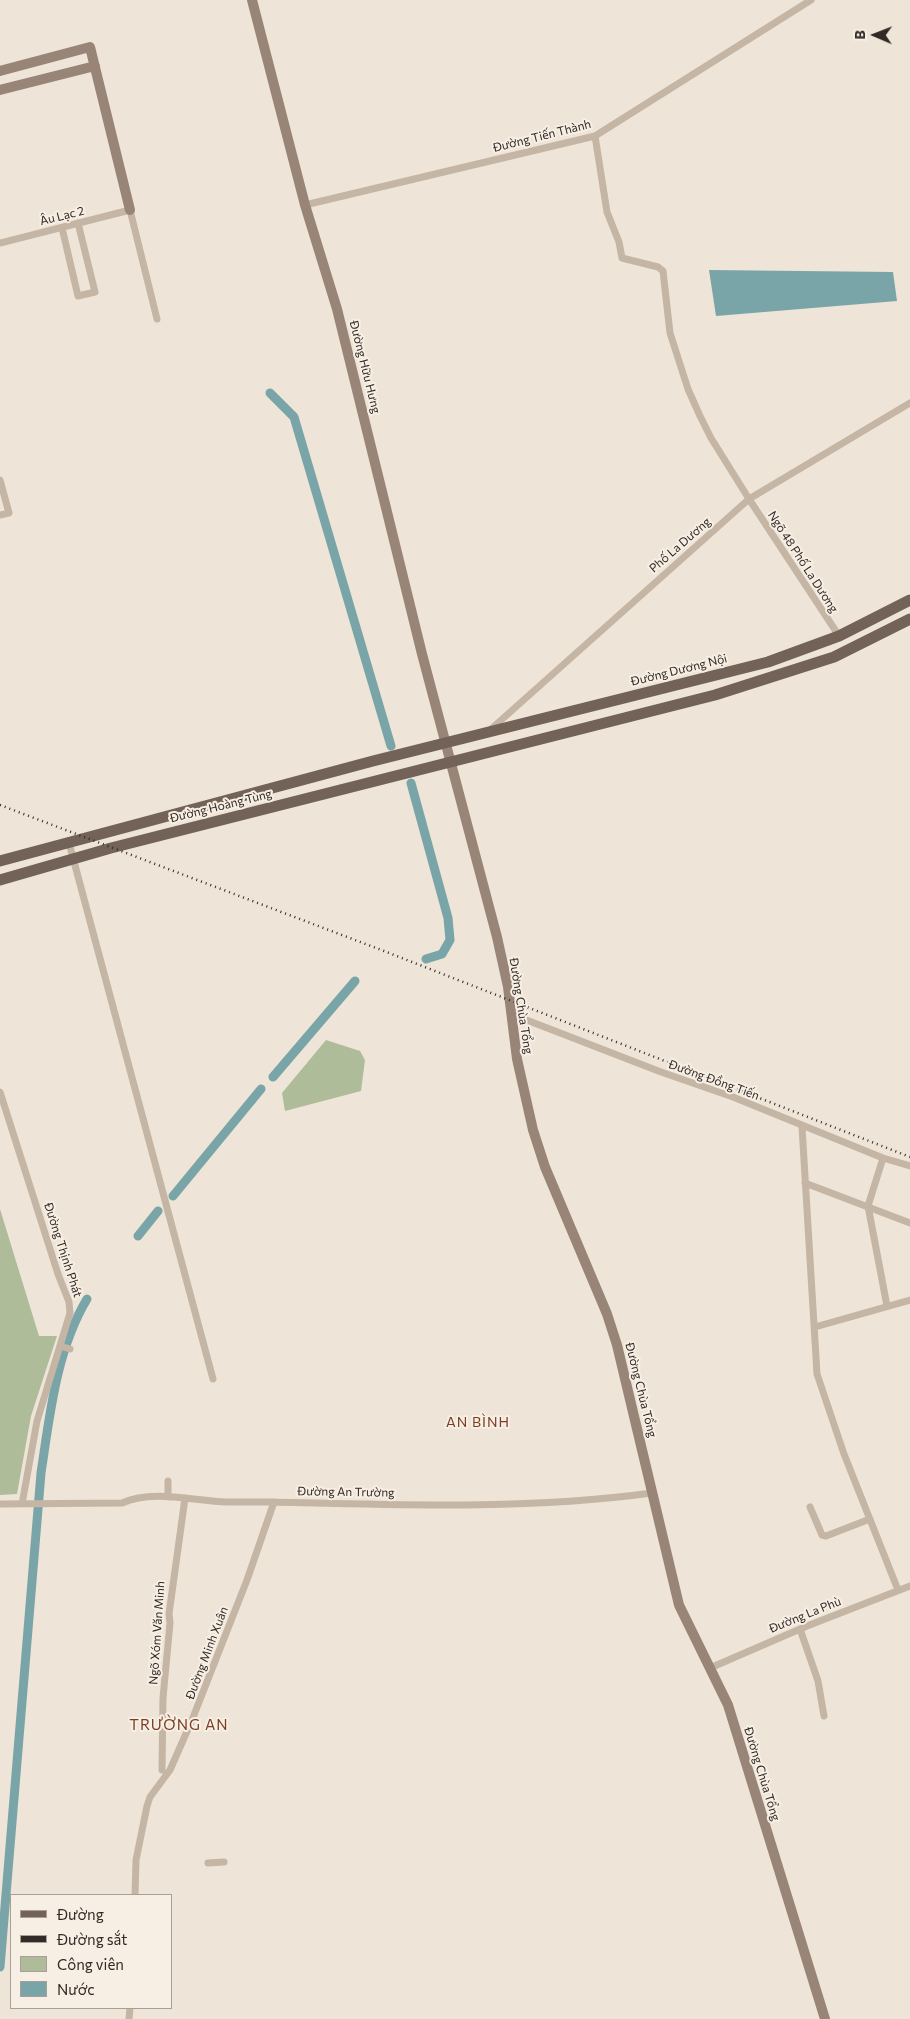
<!DOCTYPE html>
<meta charset="utf-8">
<style>
body{margin:0}
#map{position:relative;width:910px;height:2019px;overflow:hidden;background:#eee5d8;font-family:Commissioner,sans-serif}
canvas{display:block}
.legend{position:absolute;left:10px;top:1894px;width:162px;height:115px;box-sizing:border-box;background:#f7efe4;border:1px solid #a8a098;margin:0;padding:6px 9px;list-style:none;font-size:15px;color:#322a26}
.legend li{display:flex;align-items:center;gap:10px;height:25px}
.legend b{width:25px;border:1px solid #a8a098}
.north{position:absolute;left:850px;top:10px;width:50px;height:50px;-webkit-text-stroke:4px #f7efe4;paint-order:stroke;rotate:271deg;font-size:14px;font-weight:700;line-height:20px;text-align:center;color:#322a26}
.north::after{content:'';display:block;margin:auto;width:18px;height:22px;background:#322a26;clip-path:polygon(50% 0,100% 100%,50% 72%,0 100%)}
</style>
<div id="map">
<canvas width="910" height="2019"></canvas>
<ul class="legend">
<li><b style="height:6px;background:#736258"></b>Đường</li>
<li><b style="height:6px;background:#322a26"></b>Đường sắt</li>
<li><b style="height:14px;background:#afbc99"></b>Công viên</li>
<li><b style="height:14px;background:#79a5a9"></b>Nước</li>
</ul>
<div class="north">B</div>
</div>
<script>
const g = document.querySelector('canvas').getContext('2d');
g.lineJoin = 'round';
function paint(path, color) {
  g.fillStyle = color;
  g.fill(path, 'evenodd');
}
function trace(path, color, width, dash) {
  g.strokeStyle = color;
  g.lineWidth = width;
  g.lineCap = dash ? 'butt' : 'round';
  g.setLineDash(dash || []);
  g.stroke(path);
}
function label(font, color, halo, rows, align = 'center') {
  g.font = font + ' Commissioner,sans-serif';
  g.lineWidth = 4;
  g.setLineDash([]);
  g.textBaseline = 'middle';
  g.strokeStyle = halo;
  g.fillStyle = color;
  for (const [text, x, y, turn = 0] of rows) {
    g.save();
    g.translate(x, y);
    g.rotate((+turn || 0) * Math.PI / 180);
    g.textAlign = isNaN(turn) ? turn : align;
    if (halo) g.strokeText(text, 0, 0);
    g.fillText(text, 0, 0);
    g.restore();
  }
}
paint(new Path2D(`
 M326,1040L360,1051L365,1060L361,1091L285,1111L282,1093Z
 M0,1209L39,1336H57L31,1416L17,1494L0,1495Z`), '#afbc99');
paint(new Path2D(`
 M709,270L893,272L897,301L716,316Z`), '#79a5a9');
trace(new Path2D(`
 M270,393L294,417L391,746
 M411,783L448,918L450,940L442,954L426,959
 M273,1077L355,981
 M173,1196L261,1089
 M138,1236L158,1211
 M0,1967L41,1473C50,1414 56,1351 87,1299`), '#79a5a9', 9);
trace(new Path2D(`
 M595,136L607,212L619,242L622,258L658,267L663,271L670,333L688,389L700,416L711,438L749,499L839,636
 M305,205L595,136L811,0
 M62,228L78,296L95,292L78,223
 M0,243L130,210L157,319
 M0,480L9,513L0,515
 M490,730L749,499L910,403
 M69,843L213,1379
 M511,1014L661,1072L733,1097L883,1158L910,1166
 M0,1092L58,1274L69,1302L70,1313L37,1421L22,1504
 M802,1127L817,1374L844,1454L898,1590
 M883,1158L868,1206L887,1306
 M805,1183L910,1223
 M815,1327L910,1300
 M60,1346L70,1349
 M168,1497V1481
 M0,1504L122,1503C153,1489 193,1501 227,1502C242,1502 257,1502 272,1502C399,1505 526,1510 652,1493
 M810,1507L822,1535L826,1536L870,1519
 M800,1629L818,1681L824,1716
 M710,1668L807,1626L910,1586
 M162,1770L163,1698L170,1623L169,1614L185,1498
 M208,1863L224,1862
 M135,1895L136,1860L147,1806L150,1797L170,1770L192,1720L247,1580L274,1502
 M129,2019L130,2008`), '#c5b5a5', 7);
trace(new Path2D(`
 M252,0L305,205L337,309L422,654L497,937L508,987L517,1059L533,1130L545,1167L607,1314L617,1345L679,1605L728,1705L825,2019
 M0,71L90,47L130,210
 M0,90L95,66`), '#988577', 10);
trace(new Path2D(`
 M0,861L373,761L768,662L839,636L910,600
 M0,880L111,848L715,695L834,657L910,619`), '#736258', 11);
trace(new Path2D(`
 M0,805L384,951L910,1157`), '#322a26', 2.5, [1, 4]);
label('12px', '#322a26', '#f7efe4', [
 ["Đường Tiến Thành",542,136,-14],
 ["Âu Lạc 2",62,216,-14],
 ["Đường Hữu Hưng",365,367,76],
 ["Phố La Dương",680,545,-41],
 ["Ngõ 48 Phố La Dương",803,562,57],
 ["Đường Dương Nội",679,670,-14],
 ["Đường Hoàng Tùng",221,806,-14],
 ["Đường Chùa Tổng",521,1006,81],
 ["Đường Đồng Tiến",714,1080,20],
 ["Đường Thịnh Phát",63,1250,72],
 ["Đường Chùa Tổng",641,1390,76],
 ["Đường An Trường",346,1492,1],
 ["Đường La Phù",805,1615,-22],
 ["Ngõ Xóm Văn Minh",157,1633,-86],
 ["Đường Minh Xuân",207,1653,-69],
 ["Đường Chùa Tổng",762,1774,73]
]);
g.letterSpacing = '1px';
label('14px', '#7a3d25', '#f7efe4', [
 ["AN BÌNH",478,1422]
]);
g.letterSpacing = '0px';
g.letterSpacing = '1px';
label('15px', '#7a3d25', '#f7efe4', [
 ["TRƯỜNG AN",179,1725]
]);
g.letterSpacing = '0px';
</script>
